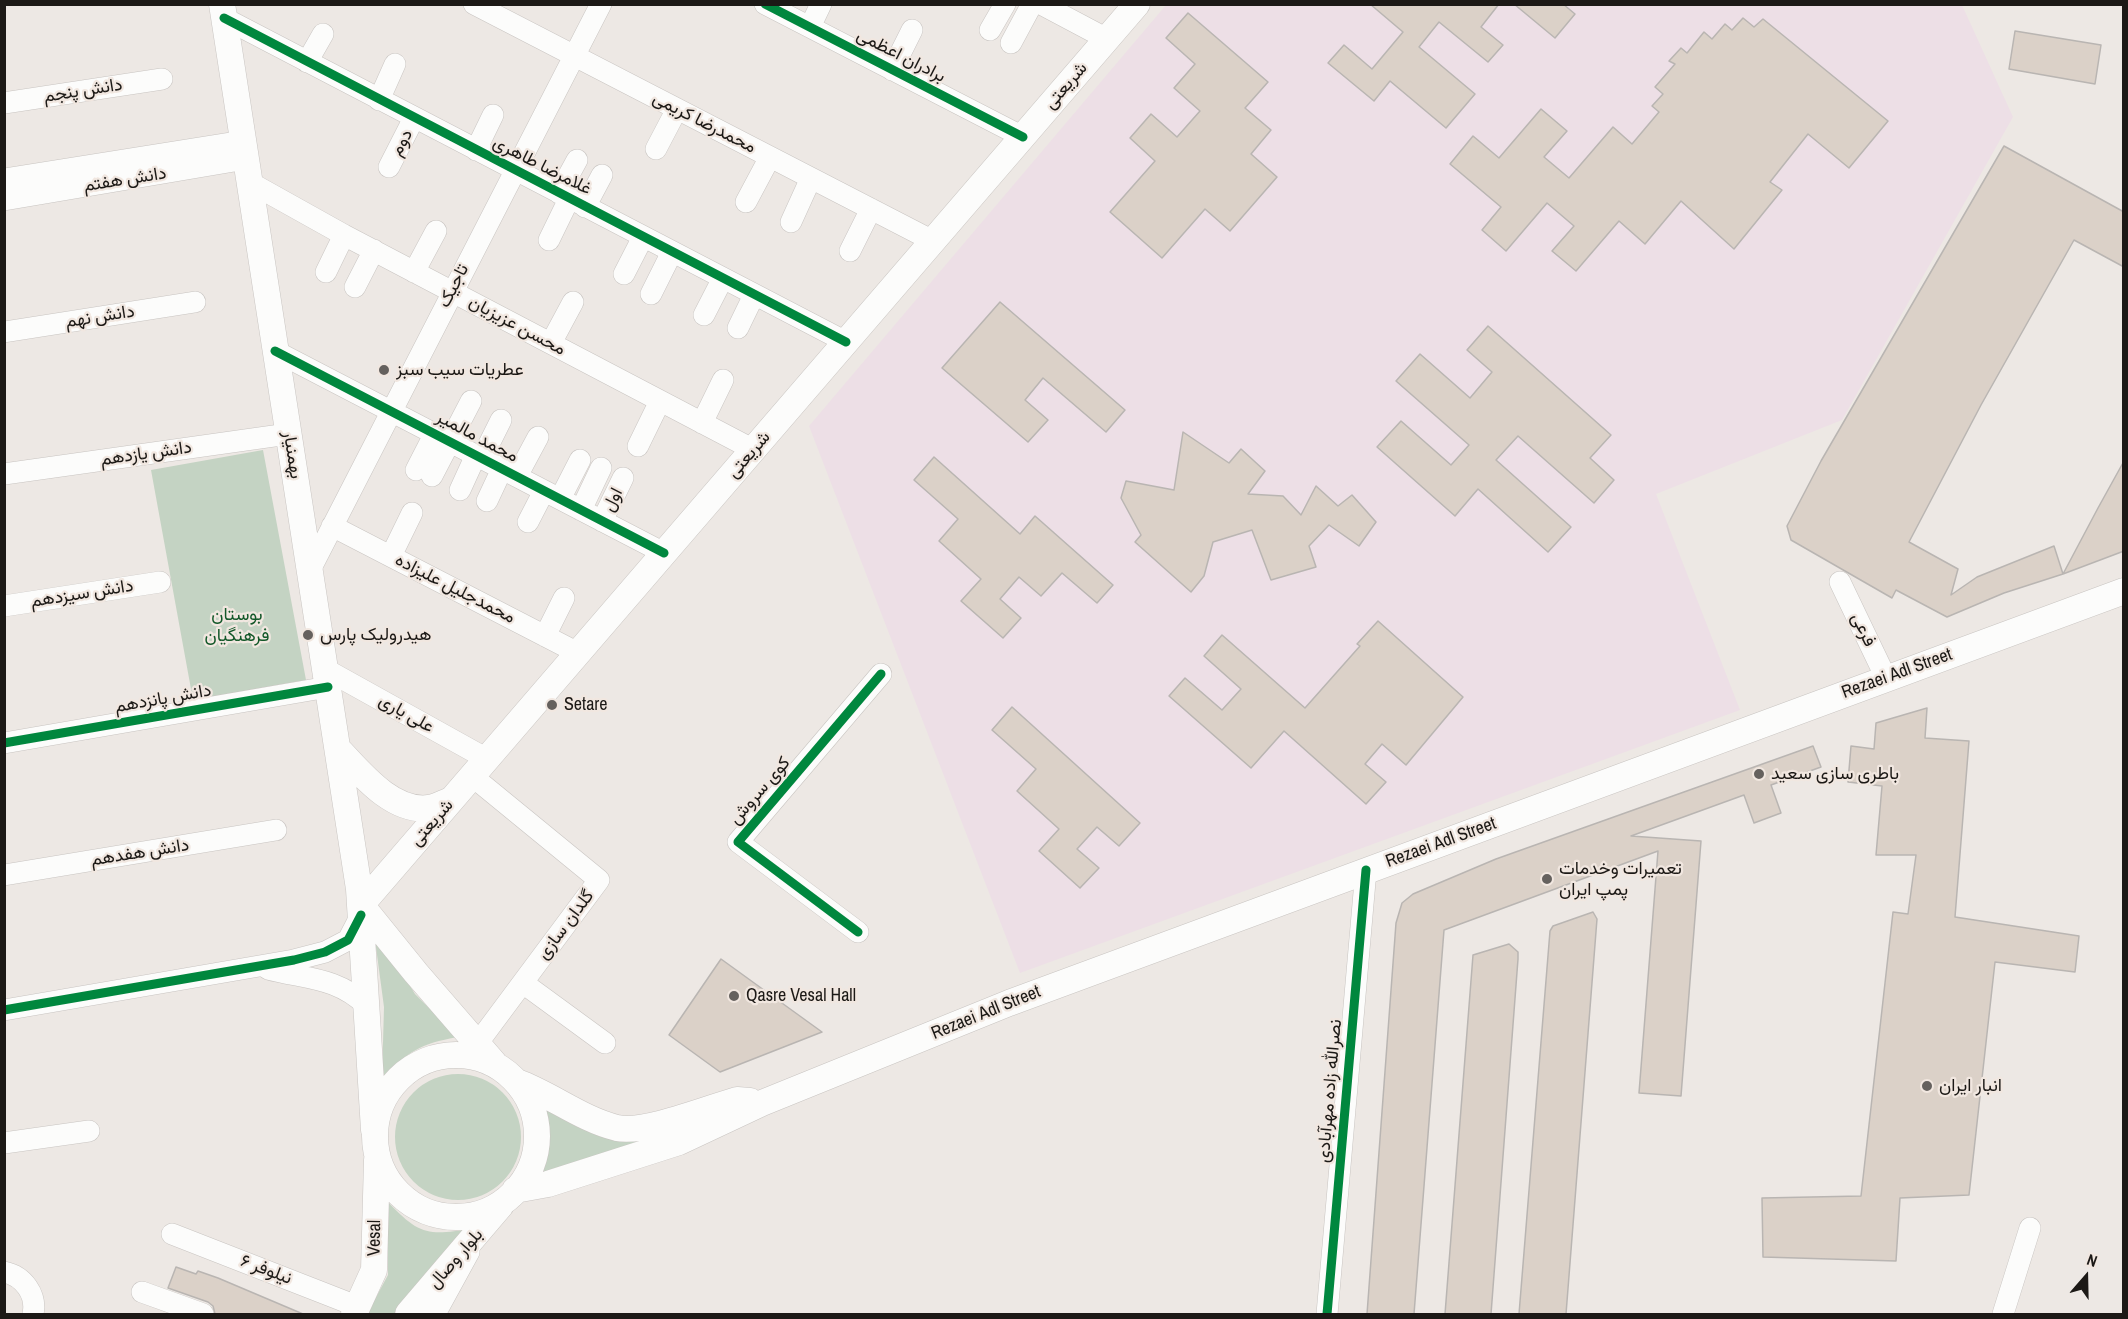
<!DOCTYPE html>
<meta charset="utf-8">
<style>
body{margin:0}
#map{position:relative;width:2128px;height:1319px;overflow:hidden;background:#ede8e4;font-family:"Archivo Narrow",sans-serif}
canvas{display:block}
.frame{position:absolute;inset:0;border:6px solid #1c1916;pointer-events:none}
.north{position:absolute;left:2056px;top:1247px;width:60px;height:60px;-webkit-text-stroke:4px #f1e7e0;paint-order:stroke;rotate:20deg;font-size:16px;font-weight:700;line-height:24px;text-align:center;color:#1c1916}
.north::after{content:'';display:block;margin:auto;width:21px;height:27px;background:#1c1916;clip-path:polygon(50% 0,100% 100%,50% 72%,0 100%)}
</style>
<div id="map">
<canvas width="2128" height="1319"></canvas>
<div class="frame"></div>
<div class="north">N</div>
</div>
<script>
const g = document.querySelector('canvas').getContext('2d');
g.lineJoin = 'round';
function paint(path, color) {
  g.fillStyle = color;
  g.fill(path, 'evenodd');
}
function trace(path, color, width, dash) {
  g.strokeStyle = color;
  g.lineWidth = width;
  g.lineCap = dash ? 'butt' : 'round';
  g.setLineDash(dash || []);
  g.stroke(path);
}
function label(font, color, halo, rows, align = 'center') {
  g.font = font + ' "Archivo Narrow",Vazirmatn,sans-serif';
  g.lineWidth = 4.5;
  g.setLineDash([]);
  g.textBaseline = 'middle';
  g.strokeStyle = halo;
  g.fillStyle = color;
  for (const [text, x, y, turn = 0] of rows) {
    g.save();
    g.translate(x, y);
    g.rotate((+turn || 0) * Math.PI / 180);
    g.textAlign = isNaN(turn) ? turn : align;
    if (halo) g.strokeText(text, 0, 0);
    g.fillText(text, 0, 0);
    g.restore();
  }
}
paint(new Path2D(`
 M1166,5H1962L2013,117L1842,420L1656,494L1740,710L1020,973L809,426Z`), '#eddfe6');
paint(new Path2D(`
 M263,450L306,680L193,700L151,470Z
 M373,925L415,994L458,1037C419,1044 409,1051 382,1079L384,1007Z
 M395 1137a63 63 0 1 1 126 0a63 63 0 1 1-126 0Z
 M544,1102L623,1139L644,1141L538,1178C551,1147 551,1134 544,1102Z
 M388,1202C420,1236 428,1235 472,1229L400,1314H367L388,1275Z`), '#c4d3c3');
const building = new Path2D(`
 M1370,4H1499L1481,27L1503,45L1488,62L1439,22L1419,47L1475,94L1446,128L1390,81L1374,101L1328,63L1344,45L1372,69L1403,32Z
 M1514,4H1563L1575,14L1555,38Z
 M1188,13L1268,82L1245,108L1271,130L1251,154L1277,177L1230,231L1205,209L1162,258L1110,212L1155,161L1130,138L1151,114L1177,137L1200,111L1174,88L1195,64L1166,38Z
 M1743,18L1754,27L1763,19L1888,121L1849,168L1808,134L1770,182L1782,190L1734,249L1681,201L1645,244L1619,221L1576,271L1552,251L1574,226L1547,203L1506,251L1482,230L1501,207L1450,164L1473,136L1499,158L1541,109L1567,131L1544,157L1569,178L1613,127L1632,144L1659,112L1652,106L1663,94L1655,87L1675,64L1669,61L1681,48L1687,53L1704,32L1712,39L1725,24L1732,30Z
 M2015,31L2101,45L2095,84L2009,69Z
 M2004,146L2124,212V267L2074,240L1981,405L1909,542L1958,569L1951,595L1977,577L2054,546L2063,574L2004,593L1947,617L1896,590L1892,598L1791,540L1787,526L1821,461Z
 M1000,302L1125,410L1106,432L1043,378L1025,400L1048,420L1028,442L942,368Z
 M1488,326L1611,435L1590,458L1614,480L1594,503L1518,436L1496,460L1571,527L1548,552L1478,489L1455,516L1377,447L1401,421L1451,465L1469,445L1396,381L1420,354L1470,398L1492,372L1467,350Z
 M1183,432L1229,463L1241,449L1265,471L1248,494L1283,496L1301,515L1316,486L1338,506L1352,495L1376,522L1359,546L1329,525L1309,546L1316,567L1271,580L1252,530L1213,542L1204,576L1191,592L1135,542L1141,535L1121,498L1126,481L1174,490Z
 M934,457L1020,534L1035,516L1113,585L1097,603L1062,573L1041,596L1019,577L1000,599L1021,618L1003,638L961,601L981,579L939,541L958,519L914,480Z
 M2124,461V551L2063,574L2098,508Z
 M1378,621L1463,697L1406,765L1382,744L1365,764L1386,782L1366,804L1284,731L1251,768L1169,696L1185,678L1222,710L1241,689L1204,656L1222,635L1305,708L1360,646L1357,644Z
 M1012,707L1140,823L1119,846L1097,827L1077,849L1099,868L1080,888L1039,851L1059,829L1017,791L1036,769L992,730Z
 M1927,708L1925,738L1969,741L1955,917L2079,936L2075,972L1995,962L1969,1195L1900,1198L1896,1261L1763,1257L1762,1198L1861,1196L1893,912L1908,914L1916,855H1876L1882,786L1848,782L1851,746L1874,749L1876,723Z
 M1813,746L1821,767L1771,785L1781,813L1754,823L1744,795L1631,836L1701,841L1681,1096L1639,1093L1658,851L1444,930L1414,1314H1367L1396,923L1402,903L1413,894L1496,859Z
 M1593,912L1597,919L1566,1314H1519L1550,931L1553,926Z
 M1509,944L1518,952V959L1491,1314H1445L1473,955Z
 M721,959L822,1032L720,1072L669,1035Z
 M176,1267L196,1274L198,1271L218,1278L303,1314H215L213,1306L208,1302L168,1288Z`);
paint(building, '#dbd1c8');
trace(building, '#b9b5b2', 1.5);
const minor = new Path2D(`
 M474,4L933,241
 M765,4L1023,137
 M1041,4L1107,39
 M224,18L846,342
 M810,27L821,4
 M990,30L1005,4
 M1011,43L1032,4
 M307,62L323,34
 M892,70L912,30
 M379,100L395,64
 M4,103L162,79
 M656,149L677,109
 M476,150L493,115
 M389,167L414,118
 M4,179L243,141
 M249,182L344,235L754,450
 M559,193L577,160
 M4,200L246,159
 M746,202L770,157
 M585,207L602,175
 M791,222L811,178
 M549,240L569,199
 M850,251L871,209
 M326,272L344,235
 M414,272L436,231
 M624,274L643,237
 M355,287L374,250
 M651,294L672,252
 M704,315L723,278
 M738,328L754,295
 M4,332L195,302
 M551,343L573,302
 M275,351L664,553
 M702,423L723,380
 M638,446L660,401
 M482,458L501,420
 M416,470L435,433
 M4,474L288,434
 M432,476L471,401
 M517,476L538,437
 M460,490L476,455
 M560,499L580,460
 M487,501L502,469
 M581,510L601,468
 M602,521L623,478
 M528,522L544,491
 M332,526L578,653
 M391,556L412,513
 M310,570L601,4
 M1840,582L1886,678
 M4,606L160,582
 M545,636L564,598
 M325,669L487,759
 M4,743L328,687
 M472,776L599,880L477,1044
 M4,875L276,830
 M858,932L738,842L881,674
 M268,969C306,979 337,977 367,1006
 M523,983L605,1043
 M4,1010L294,960L325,952L348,940L361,915
 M4,1143L89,1131
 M172,1234L359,1307
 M4,1272C24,1276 37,1295 33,1314
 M142,1292L203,1314
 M435,1314L469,1252
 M1327,1314L1366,870
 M2003,1314L2030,1228`);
const major = new Path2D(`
 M222,4L359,889L374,1130
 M338,749C360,772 392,813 429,808C436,807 445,802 451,800
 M361,905L1137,4
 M361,905L416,973L494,1063
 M375 1136a81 81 0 1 1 162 0a81 81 0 1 1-162 0Z
 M517,1082C552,1095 581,1119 617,1128C644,1134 709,1108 737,1100L750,1101
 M515,1190L548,1184L679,1142L762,1103L1009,1003L2124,591
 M354,1314L374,1270L377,1160
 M408,1314L501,1205`);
trace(minor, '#c8c4c1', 22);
trace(major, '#c8c4c1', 27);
trace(minor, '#fcfcfb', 21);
trace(major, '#fcfcfb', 26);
trace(new Path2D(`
 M765,4L1023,137
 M224,18L846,342
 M275,351L664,553
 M4,743L328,687
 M858,932L738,842L881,674
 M4,1010L294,960L325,952L348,940L361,915
 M1327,1314L1366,870`), '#00873e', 9);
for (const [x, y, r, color] of [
 [384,370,6,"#65615e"],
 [308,635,6,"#65615e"],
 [552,705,6,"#65615e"],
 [1759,774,6,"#65615e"],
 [1547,879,6,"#65615e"],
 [734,996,6,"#65615e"],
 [1927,1086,6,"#65615e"]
]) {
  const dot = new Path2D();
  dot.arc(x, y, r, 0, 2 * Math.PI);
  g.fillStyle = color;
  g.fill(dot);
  trace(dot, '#f1e7e0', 2);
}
label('18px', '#1c1916', '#f1e7e0', [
 ["برادران اعظمی",901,56,27],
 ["شریعتی",1066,86,-49],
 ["دانش پنجم",83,91,-9],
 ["محمدرضا کریمی",704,123,27],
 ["دوم",402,143,-62],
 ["غلامرضا طاهری",542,166,27],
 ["دانش هفتم",125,180,-9],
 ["تاجیک",454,286,-63],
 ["دانش نهم",100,317,-9],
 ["محسن عزیزیان",517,326,28],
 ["محمد مالمیر",477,437,28],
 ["دانش یازدهم",146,454,-8],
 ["بهمنیار",292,455,81],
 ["شریعتی",749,455,-49],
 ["اول",613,500,-63],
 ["محمدجلیل علیزاده",455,589,27],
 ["دانش سیزدهم",82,594,-9],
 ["فرعی",1863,630,65],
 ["Rezaei Adl Street",1897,674,-20],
 ["دانش پانزدهم",163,699,-10],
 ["علی یاری",406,714,29],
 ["کوی سروش",760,791,-49],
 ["شریعتی",432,823,-49],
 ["Rezaei Adl Street",1441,843,-20],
 ["دانش هفدهم",140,853,-9],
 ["گلدان سازی",566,925,-53],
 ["Rezaei Adl Street",986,1013,-22],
 ["نصرالله زاده مهرآبادی",1330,1091,-85],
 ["Vesal",375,1238,-89],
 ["بلوار وصال",456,1259,-49],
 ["نیلوفر ۶",266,1270,21]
]);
label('18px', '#1c1916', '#f1e7e0', [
 ["عطریات سیب سبز",396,370],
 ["هیدرولیک پارس",320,635],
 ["Setare",564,705],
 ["باطری سازی سعید",1771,774],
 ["تعمیرات وخدمات",1559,869],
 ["پمپ ایران",1559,890],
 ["Qasre Vesal Hall",746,996],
 ["انبار ایران",1939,1086]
], 'left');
label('18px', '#135829', '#f1e7e0', [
 ["بوستان",237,615],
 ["فرهنگیان",237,636]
]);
</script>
